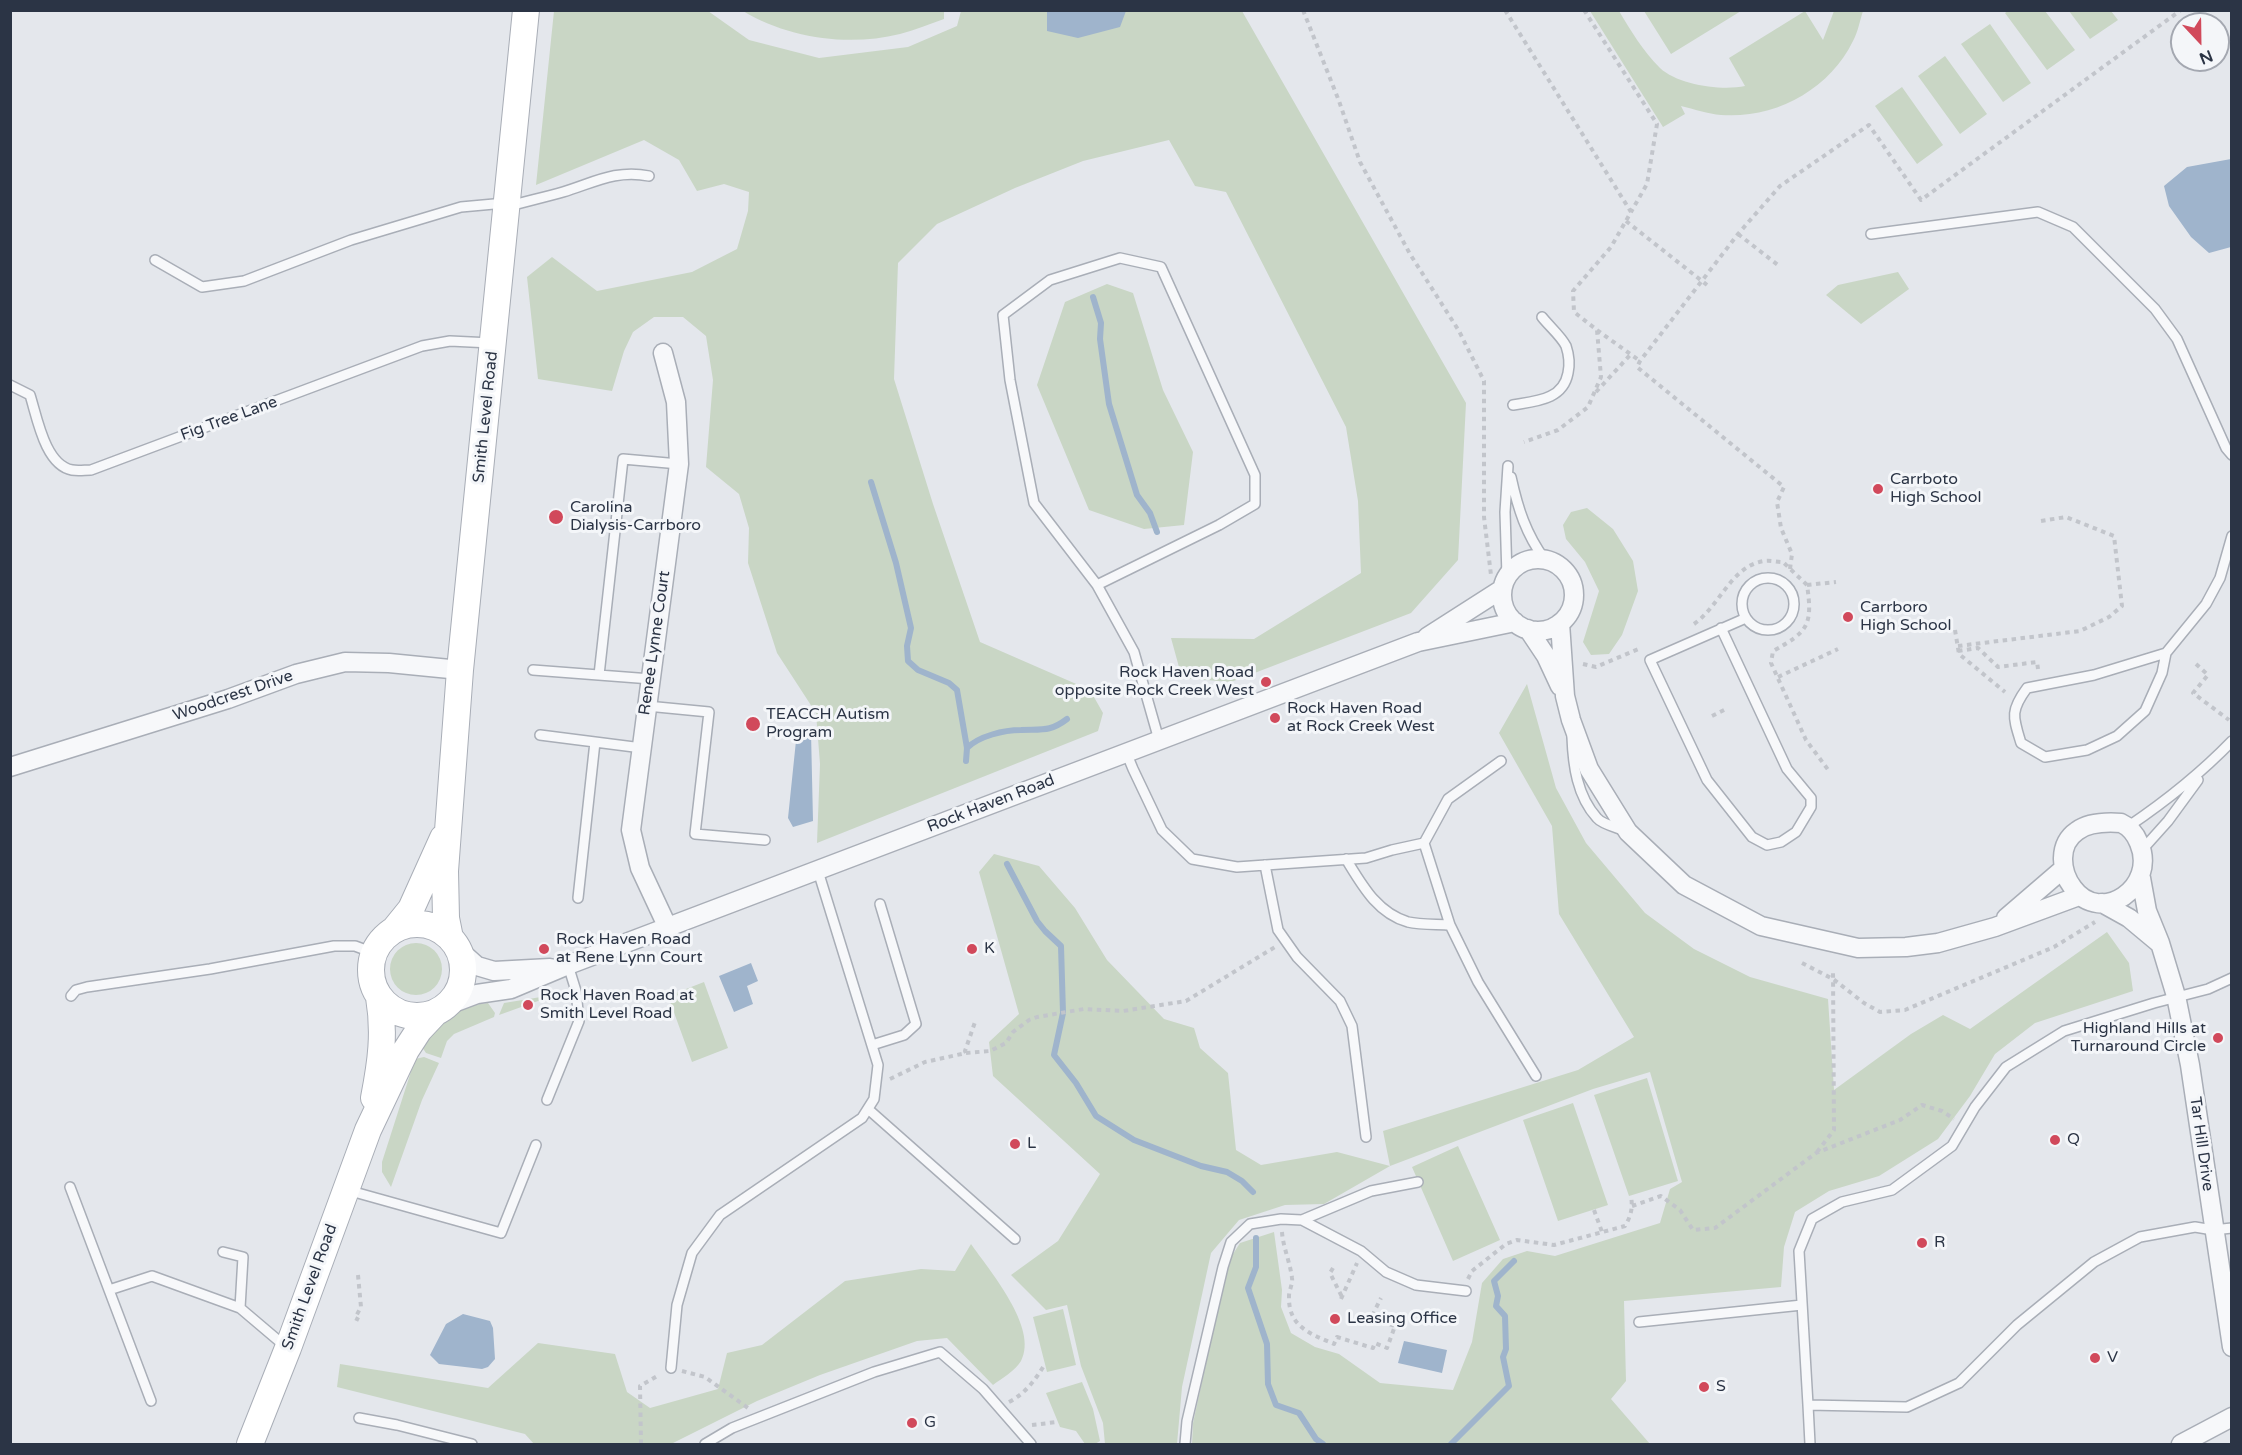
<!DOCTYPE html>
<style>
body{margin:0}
#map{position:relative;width:2242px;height:1455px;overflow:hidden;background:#e4e7ec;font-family:"Varela Round",sans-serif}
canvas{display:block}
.frame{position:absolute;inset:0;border:12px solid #2b3445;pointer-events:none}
.north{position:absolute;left:2170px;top:12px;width:60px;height:60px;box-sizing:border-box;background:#f4f6f9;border:2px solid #a4a8b1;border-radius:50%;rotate:158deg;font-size:16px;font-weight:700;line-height:24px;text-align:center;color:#2b3445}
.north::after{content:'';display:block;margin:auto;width:21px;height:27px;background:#d1495b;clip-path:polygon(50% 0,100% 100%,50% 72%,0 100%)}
</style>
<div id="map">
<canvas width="2242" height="1455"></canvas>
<div class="frame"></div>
<div class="north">N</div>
</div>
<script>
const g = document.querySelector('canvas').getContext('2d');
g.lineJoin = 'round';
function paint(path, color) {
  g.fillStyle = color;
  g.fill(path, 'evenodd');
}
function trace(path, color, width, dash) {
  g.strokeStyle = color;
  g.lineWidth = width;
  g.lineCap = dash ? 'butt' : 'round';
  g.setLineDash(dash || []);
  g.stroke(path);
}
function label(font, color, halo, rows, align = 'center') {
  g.font = font + ' "Varela Round",sans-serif';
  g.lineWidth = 6;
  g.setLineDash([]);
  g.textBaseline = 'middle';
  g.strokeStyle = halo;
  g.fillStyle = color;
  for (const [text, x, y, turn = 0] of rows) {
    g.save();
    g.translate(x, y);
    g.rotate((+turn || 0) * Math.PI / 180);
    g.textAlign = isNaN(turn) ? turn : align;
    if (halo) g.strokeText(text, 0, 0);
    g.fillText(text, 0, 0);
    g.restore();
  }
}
paint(new Path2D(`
 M2009,10L2045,11L2075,50L2047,70L2005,13Z
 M554,11H708L749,40L819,58L908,47L957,26L961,11H1242L1466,403L1458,560L1411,613L1231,682L1182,678L1171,638L1254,639L1361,573L1358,501L1346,427L1226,192L1195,186L1169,140L1083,161L1015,188L937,224L898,263L894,379L933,504L980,642L1090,690L1103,713L1098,731L817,843L820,764L816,713L777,653L748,563L749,528L739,494L706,467L713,380L706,336L683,317H654L633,332L624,351L612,391L538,379L527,277L552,257L597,291L692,272L737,249L748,211L749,192L724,184L697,191L679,160L644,140L536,185Z
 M944,11V19C929,24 915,30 900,34C848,47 788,38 743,11Z
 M1590,11H1619C1631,31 1643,51 1660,68C1678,85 1722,91 1745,86L1729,58L1805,11L1823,40L1834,11H1863C1860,20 1858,32 1853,41C1829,90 1775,119 1721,115C1708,114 1694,109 1681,106L1685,114L1663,127Z
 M1644,11H1741L1671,54Z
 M2069,11H2111L2118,20L2090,39Z
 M1990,24L2031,83L2003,102L1961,44Z
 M1945,56L1987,114L1960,134L1918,76Z
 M1902,87L1943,145L1917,164L1875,106Z
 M1898,272L1909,289L1861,324L1826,295L1838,285Z
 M1107,284L1133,293L1163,390L1193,452L1184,525L1144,529L1089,510L1037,385L1065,302Z
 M1587,508L1613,529L1633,561L1638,591L1622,635L1609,654L1591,655L1583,642L1599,591L1585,562L1566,539L1563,525L1571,512Z
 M1527,684L1556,788L1586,843L1645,913L1694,949L1750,977L1828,999L1834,1090L1911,1034L1943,1015L1970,1029L2107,932L2129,963L2133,991L2035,1023L1995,1054L1970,1096L1938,1139L1879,1176L1829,1191L1795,1212L1784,1247L1781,1287L1624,1301L1626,1381L1611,1399L1650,1444H1192L1193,1423L1228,1262L1240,1243L1274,1232L1282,1290L1281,1307L1291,1333L1315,1347L1339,1354L1380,1383L1453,1390L1472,1342L1482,1283L1503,1259L1527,1251L1555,1256L1660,1223L1670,1189L1682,1182L1650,1072L1593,1089L1390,1166L1324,1204L1285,1205L1239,1220L1211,1253L1182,1387L1177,1444H1105L1103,1423L1081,1366L1067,1305L1046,1310L1011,1275L1058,1241L1100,1174L993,1076L989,1042L1019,1014L979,872L994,854L1039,866L1075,908L1107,960L1164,1019L1194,1028L1200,1048L1228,1073L1236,1150L1261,1165L1337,1152L1390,1166L1383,1131L1578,1070L1634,1037L1559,914L1552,826L1499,733Z
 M390 969a26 26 0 1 1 52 0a26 26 0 1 1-52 0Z
 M704,982L728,1048L692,1062L668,996Z
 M547,996H552L499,1015L504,1003Z
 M488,1003L495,1013L494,1017L454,1034L447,1041L441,1058L426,1053L420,1044L439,1021L472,1005Z
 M424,1057L439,1063L422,1100L391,1187L382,1172V1162L415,1059Z
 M1647,1078L1678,1181L1629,1196L1594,1095Z
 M1573,1103L1608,1205L1558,1221L1523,1120Z
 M1458,1146L1500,1240L1453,1261L1412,1167Z
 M971,1244C989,1270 1039,1328 1021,1361C1016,1370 1001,1379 993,1385L947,1338L917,1341L820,1375L757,1401L671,1444H534L525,1434L337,1387L340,1364L488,1388L538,1343L615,1354L627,1392L650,1408L718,1389L727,1353L762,1345L845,1281L921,1269L955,1271Z
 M1063,1309L1076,1365L1047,1372L1033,1317Z
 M1082,1382L1093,1409L1100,1441L1095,1444H1085L1076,1431L1060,1427L1046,1393Z`), '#c9d6c5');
paint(new Path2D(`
 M1047,11V10L1126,11L1120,27L1078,38L1047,31Z
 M2231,159V247L2209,253L2191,237L2169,206L2164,186L2187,167Z
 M802,727L809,728L811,732L813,821L793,827L788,818L797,731Z
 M751,963L758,981L747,986L753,1004L734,1012L719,976Z
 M463,1314L490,1321L493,1328L495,1359L488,1367L482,1369L439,1364L430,1355L446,1324Z
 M1404,1341L1447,1350L1442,1373L1398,1363Z`), '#9fb4cc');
trace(new Path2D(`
 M1093,297L1101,323L1100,339L1109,404L1137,495L1150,513L1157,532
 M871,482L896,563L911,628L907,646L908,661L918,670L949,683L957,690L967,748L966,761
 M967,748C979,736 1004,730 1021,730C1042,729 1050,732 1067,719
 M1007,864L1037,921L1045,931L1061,946L1063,1013L1054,1055L1076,1083L1096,1116L1134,1140L1201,1166L1227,1172L1242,1181L1253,1192
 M1256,1238V1267L1248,1288L1267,1344L1268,1384L1276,1405L1299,1413L1316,1439L1323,1444
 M1451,1444L1509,1386L1503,1357L1506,1349L1505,1316L1496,1306L1498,1296L1494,1281L1514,1261`), '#9fb4cc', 6);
const service = new Path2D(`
 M509,206C527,201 546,197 563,192C593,183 616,169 649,176
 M1871,234L2038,212L2073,227L2155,309L2177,339L2226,448L2232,455
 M155,260L202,287L244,281L351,240L461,207L505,203
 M10,385L30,395C37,417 45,465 72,470C78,471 85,470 91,470L422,346L450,341L491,343
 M1513,405C1536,401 1563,400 1568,373C1570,364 1569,355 1566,346C1561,336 1549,326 1542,317
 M1511,477C1518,509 1526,534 1545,560
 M1507,576L1505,512L1508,466
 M1742 604a26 26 0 1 1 52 0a26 26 0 1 1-52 0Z
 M1097,585L1219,525L1255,504V475L1161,267L1120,258L1050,280L1003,315L1010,380L1034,503L1097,585L1134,652L1159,740
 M1721,628L1787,769L1811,798V807L1796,832L1781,842L1767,845L1752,837L1707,780L1650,660L1746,618
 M2166,653L2094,675L2027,688C2010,711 2013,717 2021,743L2045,757L2087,750L2117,736L2145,711L2162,673L2166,653L2206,604L2220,578L2232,536
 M533,670L651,679
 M599,675L623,459L679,464
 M647,706L709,712L695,834L765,840
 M540,735L642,748
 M1572,737C1573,765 1577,796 1597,818C1602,824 1615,827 1623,830
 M1126,752L1133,769L1162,830L1192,859L1237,867L1366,858L1392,850L1424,843L1448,799L1501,761
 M2129,826C2166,801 2200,774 2232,741
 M1424,843L1450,925L1478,982L1536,1076
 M2142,850L2168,821L2198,780
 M1346,859C1362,885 1377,913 1408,922C1421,925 1437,924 1450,925
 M1265,865L1278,930L1297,957L1340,1001L1352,1026L1366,1137
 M578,898L595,742
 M2232,978L2208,989L2154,1003L2064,1031L2006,1067L1975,1107L1952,1146L1892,1190L1842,1202L1812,1219L1799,1251L1808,1405L1907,1407L1959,1383L2017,1325L2094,1262L2140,1237L2195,1227L2213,1230L2232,1228
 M71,996L76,990L87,987L210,969L334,946H355L374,953
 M872,1045L904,1035L916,1024L880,904
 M547,1100L579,1021L576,991L568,965
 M868,1109L1015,1239
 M70,1187L151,1401
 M347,1190L501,1233L536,1145
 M1302,1220L1371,1191L1418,1182
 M223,1252L243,1257L240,1308
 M109,1290L152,1276L240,1308L286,1347
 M1639,1322L1802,1305
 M671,1368L677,1305L692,1253L720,1215L862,1118L874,1099L878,1065L818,871
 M1808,1405L1810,1444
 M359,1418L397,1425L472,1444
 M705,1444L732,1428L874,1372L940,1352L983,1389L1031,1444
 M1185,1444L1187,1421L1223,1267L1231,1242L1250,1224L1281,1219L1302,1220L1361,1251L1386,1272L1416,1285L1466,1291`);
const minor = new Path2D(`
 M663,353L676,402L679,464L631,830L640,868L668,928
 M1502 595a36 36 0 1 1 72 0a36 36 0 1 1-72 0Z
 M1560,623L1565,696L1571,720L1589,769L1628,832L1684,885L1761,926L1858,948L1906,947L1938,943L1995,927L2079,896
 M1528,629L1546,656L1560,686
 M1427,637L1502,589
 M10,767L228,699L296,674L345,662L389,663L460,670
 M2121,823C2130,827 2135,833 2139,843C2158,887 2101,926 2073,888C2060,871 2058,844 2077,831C2089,822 2107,822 2121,823Z
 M2141,878L2147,911L2160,943L2176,996L2190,1065L2232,1347
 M2102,903L2129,918L2159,943
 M2006,918L2063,869
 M458,949L477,966L494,971L550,968
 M448,1005L477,994L511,989L568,965L1418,642L1515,622
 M2181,1444L2232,1417`);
const secondary = new Path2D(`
 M371 970a46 46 0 1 1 92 0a46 46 0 1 1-92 0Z
 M394,930L411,909L443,838
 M450,938L446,918L445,871L460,670L526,10
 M374,1098C381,1062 385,1033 379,997
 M250,1444L288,1348L368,1130L406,1050L419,1030L435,1013`);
trace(service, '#a9aeb7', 12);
trace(minor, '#a9aeb7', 21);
trace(secondary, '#a9aeb7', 28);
trace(new Path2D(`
 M1303,10L1339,101L1360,162L1410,254L1459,331L1484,381V517L1491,575
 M1505,10L1631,212L1611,247L1573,291L1574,312L1597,330L1601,377L1588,407L1558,430L1524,442
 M1584,10L1657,124L1647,184L1631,212
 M1626,221L1707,285
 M1738,234L1778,265
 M1597,330L1640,361
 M1596,392L1631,354
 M1790,569L1792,554L1781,528L1777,502L1784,487L1637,367L1640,361L1738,234L1780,186L1869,125L1921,200L2181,10
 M1807,585L1836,582
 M1694,624C1720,606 1731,566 1764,561C1770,560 1777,562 1783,562L1807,585C1813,625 1808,632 1773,651L1771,663L1806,740L1829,771
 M1955,630L1959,654L2005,692
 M1958,646L2080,631L2109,617L2122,606L2114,536L2066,517L2041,521
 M1958,651L1978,648L1998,667L2037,662L2038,669
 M1583,664L1596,667L1641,648
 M2196,664L2208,675L2193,693L2229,720
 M1778,677L1838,649
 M1712,716L1728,708
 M1802,963L1833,979L1864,1003L1880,1012L1905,1010L2054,947L2095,922
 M966,1053L990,1051L1006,1043L1013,1032L1029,1020L1037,1017L1084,1009L1123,1011L1186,1001L1275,947
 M890,1079L925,1062L966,1053L965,1051L975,1022
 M1817,1152L1834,1130L1833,969
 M1632,1206L1661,1196L1680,1210L1693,1230L1715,1228L1816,1153L1900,1120L1922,1105L1942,1111L1954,1119
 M1594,1210L1602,1232
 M1282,1232C1283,1247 1290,1262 1292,1278C1293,1284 1289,1290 1289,1296C1288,1327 1311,1334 1334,1344L1337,1337L1373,1348L1375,1343L1387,1348L1395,1326L1371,1318L1381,1298
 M1333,1268L1330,1273L1342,1297
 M358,1275L361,1307L355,1318L359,1320
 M1468,1279L1472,1271L1506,1244L1517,1240L1554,1245L1625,1226C1631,1216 1633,1208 1631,1196
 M1341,1299L1357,1263
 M682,1371L705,1377L748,1408
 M1009,1402C1026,1393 1035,1380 1045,1364
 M1032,1425L1057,1422
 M641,1444L640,1386L659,1375`), '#c2c5cb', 4, [4.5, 4.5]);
trace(service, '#f7f8fa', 9);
trace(minor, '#f7f8fa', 18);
trace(secondary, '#fff', 26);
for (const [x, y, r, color] of [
 [1878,489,6,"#d1495b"],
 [556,517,8,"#d1495b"],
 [1848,617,6,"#d1495b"],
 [1266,682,6,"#d1495b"],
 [1275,718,6,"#d1495b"],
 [753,724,8,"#d1495b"],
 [544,949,6,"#d1495b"],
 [972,949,6,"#d1495b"],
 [528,1005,6,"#d1495b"],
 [2218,1038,6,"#d1495b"],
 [2055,1140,6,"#d1495b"],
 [1015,1144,6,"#d1495b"],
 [1922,1243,6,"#d1495b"],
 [1335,1319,6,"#d1495b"],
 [2095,1358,6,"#d1495b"],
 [1704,1387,6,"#d1495b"],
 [912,1423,6,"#d1495b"]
]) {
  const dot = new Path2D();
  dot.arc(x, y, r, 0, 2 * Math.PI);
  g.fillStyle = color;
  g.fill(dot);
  trace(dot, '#f4f6f9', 2);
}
label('16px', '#2b3445', '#f4f6f9', [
 ["Smith Level Road",486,417,-84],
 ["Fig Tree Lane",229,419,-20],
 ["Renee Lynne Court",655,643,-82],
 ["Woodcrest Drive",233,696,-19],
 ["Rock Haven Road",991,804,-21],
 ["Tar Hill Drive",2201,1144,82],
 ["Smith Level Road",310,1287,-70]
]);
label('16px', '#2b3445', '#f4f6f9', [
 ["Carrboto",1890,480],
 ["High School",1890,498],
 ["Carolina",570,508],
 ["Dialysis-Carrboro",570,526],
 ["Carrboro",1860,608],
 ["High School",1860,626],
 ["Rock Haven Road",1254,673,"right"],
 ["opposite Rock Creek West",1254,691,"right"],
 ["Rock Haven Road",1287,709],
 ["at Rock Creek West",1287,727],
 ["TEACCH Autism",766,715],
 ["Program",766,733],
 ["Rock Haven Road",556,940],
 ["at Rene Lynn Court",556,958],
 ["K",984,949],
 ["Rock Haven Road at",540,996],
 ["Smith Level Road",540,1014],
 ["Highland Hills at",2206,1029,"right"],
 ["Turnaround Circle",2206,1047,"right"],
 ["Q",2067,1140],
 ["L",1027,1144],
 ["R",1934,1243],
 ["Leasing Office",1347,1319],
 ["V",2107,1358],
 ["S",1716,1387],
 ["G",924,1423]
], 'left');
</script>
